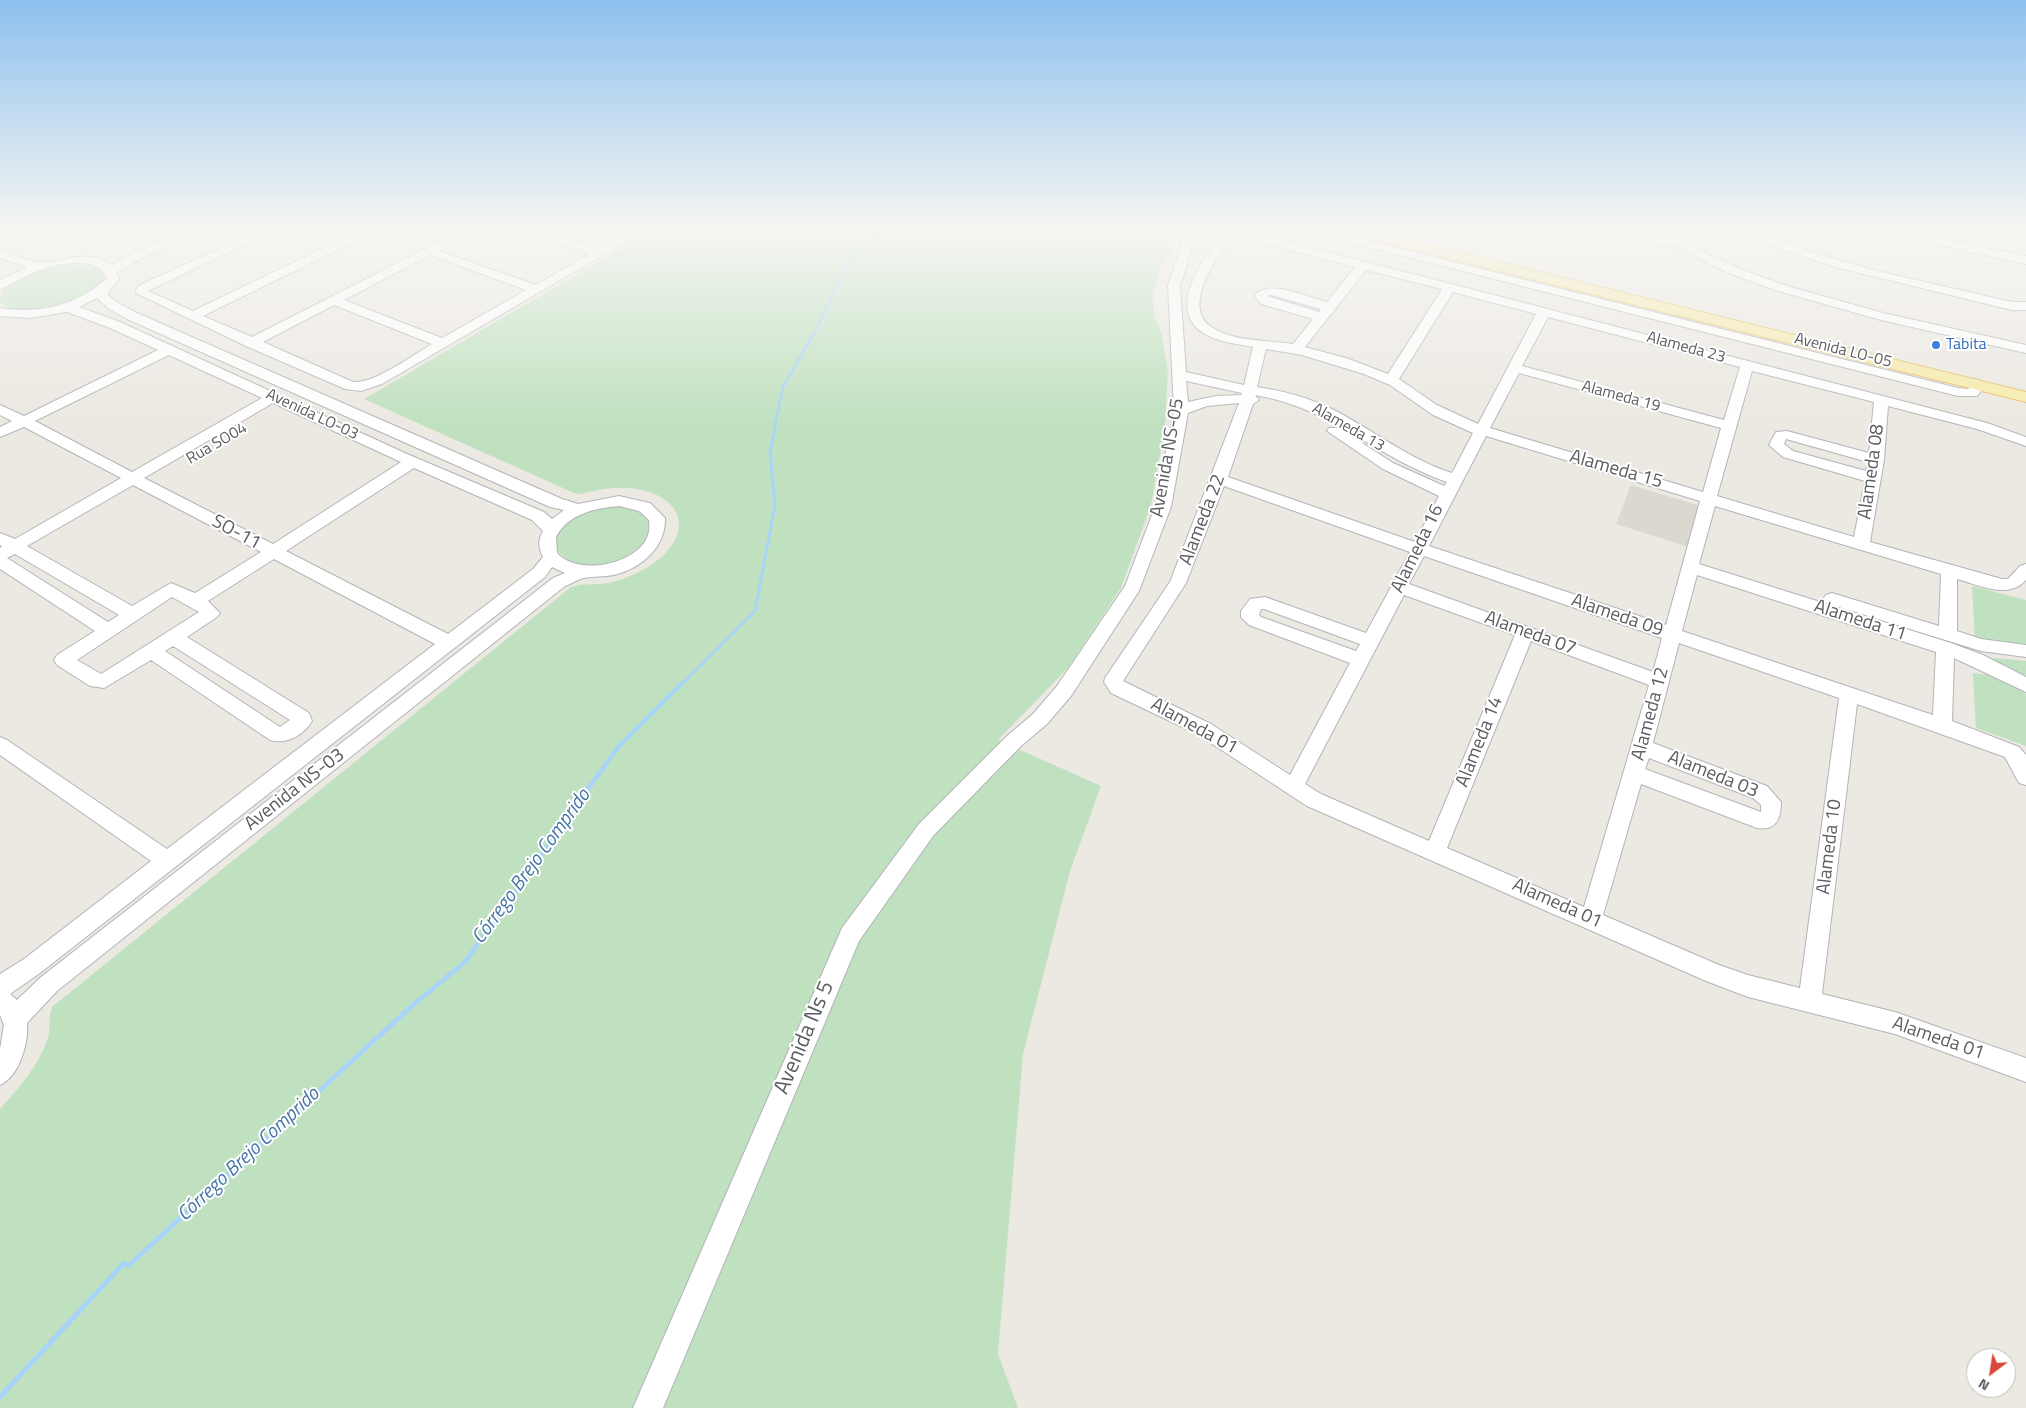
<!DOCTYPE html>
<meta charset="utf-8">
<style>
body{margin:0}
#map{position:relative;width:2026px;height:1408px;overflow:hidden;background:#ece9e2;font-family:"Titillium Web",sans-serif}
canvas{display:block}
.north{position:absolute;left:1966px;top:1348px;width:50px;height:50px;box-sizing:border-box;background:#fff;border:1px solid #bdbec0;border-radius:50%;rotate:211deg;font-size:14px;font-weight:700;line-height:20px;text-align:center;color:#5a5d61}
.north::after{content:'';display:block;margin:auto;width:18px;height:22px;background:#d9463a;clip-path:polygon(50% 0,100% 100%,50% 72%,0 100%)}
</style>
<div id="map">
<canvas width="2026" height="1408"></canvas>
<div class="north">N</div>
</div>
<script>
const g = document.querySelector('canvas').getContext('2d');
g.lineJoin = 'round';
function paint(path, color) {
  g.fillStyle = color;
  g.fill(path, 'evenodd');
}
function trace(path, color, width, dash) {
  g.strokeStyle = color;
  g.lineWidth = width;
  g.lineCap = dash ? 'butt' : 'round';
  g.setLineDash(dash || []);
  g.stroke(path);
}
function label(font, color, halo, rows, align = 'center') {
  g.font = font + ' "Titillium Web",sans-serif';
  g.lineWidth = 4;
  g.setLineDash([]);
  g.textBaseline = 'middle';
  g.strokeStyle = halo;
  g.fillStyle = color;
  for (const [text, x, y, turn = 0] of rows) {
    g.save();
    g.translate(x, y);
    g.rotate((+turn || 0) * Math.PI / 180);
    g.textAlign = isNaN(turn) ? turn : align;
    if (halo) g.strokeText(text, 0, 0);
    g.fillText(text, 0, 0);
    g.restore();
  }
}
paint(new Path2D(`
 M1631,485L1704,507L1692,548L1616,524Z`), '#dbd8d0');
paint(new Path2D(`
 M658,227H1169L1166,233L1172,249L1162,264L1152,294L1155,318L1162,335L1168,373L1165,426L1151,505L1121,588L1068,668L998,740L1101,786L1070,871L1023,1054L998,1354L1018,1408H0V1109C19,1088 39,1065 48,1038C51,1028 48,1018 52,1007L571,587C583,583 596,585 609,583C621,580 637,574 648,567C691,541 691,499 637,489C618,486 599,489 580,494L574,493L364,399Z
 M69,264L98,267L105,275C96,301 19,323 0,302C0,275 47,267 69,264Z
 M619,505L638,510L651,522L650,538C644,544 637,553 630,557C580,585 517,542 584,511C594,507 608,507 619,505Z
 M1972,586L2026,600V648L1975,641Z
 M1994,658L2026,661V678L1994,663Z
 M1973,673L1997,676L2026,694V746L1976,728Z`), '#c0e1c0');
trace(new Path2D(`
 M774,430L783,387L816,330L847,265L881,227`), '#a7d4f7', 2.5);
trace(new Path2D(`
 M681,685L755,611L775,505L770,451L775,429`), '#a7d4f7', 3);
trace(new Path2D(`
 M413,1005L465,962L618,747L682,683`), '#a7d4f7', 4.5);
trace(new Path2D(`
 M0,1397L124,1263L128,1266L414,1004`), '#a7d4f7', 5);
const minor = new Path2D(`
 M192,227H207L144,257L116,273L119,279L107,294L118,303L137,313L562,499L578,504L619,496L650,503L665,518C666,547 642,568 614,575C604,577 593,576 583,578C577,580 571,584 565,586L57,991L27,1023C29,1043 19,1077 0,1085V1049L4,1025L0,1015V974L24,959L151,861L0,755V737L7,740L167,849L435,644L274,559L208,601L220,613L217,617L187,637L309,713L312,721C304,735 286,745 270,740L151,660L104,688L90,686L57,665L54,660L57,655L95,631L0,569V548L2,546L0,545V533L15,539L121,478L24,427L0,437V427L12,421L0,415V405L24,416L158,350L110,328L67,312L30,318L0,316V308C39,314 77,306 107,278C95,251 49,266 28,275C19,279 10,286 0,289V280L27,267L0,258V250C15,254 29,263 45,262C73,260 84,249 112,265L136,251ZM97,298L109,309L127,319L550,507L564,510L552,519L544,512L407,454L120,322L79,307ZM169,355L262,398L132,472L35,421ZM273,403L401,462L273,544L144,478ZM414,468L532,520L543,531C538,539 538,548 543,557L533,569L448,634L286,551ZM133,485L261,552L195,593L171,583L132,606L27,546ZM619,506L639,511L649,520C649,523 650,528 649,531C644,563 579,578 557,553L556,537C568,514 595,508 619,506ZM15,554L119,615L108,622L7,558ZM552,567L565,573L553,578L41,977L17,1000L10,994L40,973L545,577ZM172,597L199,612L101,674L77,660ZM173,646L290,720L280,727L165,651Z
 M267,227H282L148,291L193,311L367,227H382L380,229L203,316L252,337L468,227H482L439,251L536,285L590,254L521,229L519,227H535L598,249L637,227H651L382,384L361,391L345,389L246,346L136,293L137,287L144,283ZM430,255L526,290L442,338L344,300ZM334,305L432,344C413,355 374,384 353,382L263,342Z
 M1187,227H1199L1180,286L1186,372L1244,385L1253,347C1237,344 1216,342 1202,332C1166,307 1206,253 1226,232L1243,230L1987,423L2026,437V446L1977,429L1888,406L1884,460L1870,542L2002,579H2008L2020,566L2026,564V580C2008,600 1979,585 1957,579V631L1981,639L2026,645V657L1981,651L1826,603L1823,599L1826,595L1832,593L1939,626L1941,574L1715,506L1699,564L1951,643L1983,655L2026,677V692L1954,658L1952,721L2019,747L2026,755V785L2019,783L2005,757L1857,704L1822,994L1895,1012L2026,1058V1082L1895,1034L1748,997L1706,981L1307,806L1197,734L1111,693L1104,682L1105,678L1170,582L1239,403L1207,406L1188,413L1171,507L1139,591L1071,696L1047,724L1021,746L933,836L859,941L663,1408H633L842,928L919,824L1007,736L1033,714L1057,686L1125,586L1155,507L1174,411L1168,286ZM1233,238H1243L1355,267L1327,302C1308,297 1267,278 1254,296L1261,304L1313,319L1293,344C1267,340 1232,342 1210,326C1182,305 1217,255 1233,238ZM1366,270L1442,289L1388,374L1349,359L1305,347ZM1453,292L1536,314L1478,424L1437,405L1399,379ZM1271,295L1321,309L1319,312L1267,296ZM1548,317L1740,367L1724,420L1522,366ZM1266,349L1302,355L1364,374L1390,385L1433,415L1473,433L1452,473C1409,459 1374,431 1334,410C1310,398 1284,391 1257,387ZM1752,371L1874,402L1869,453L1787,431L1776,432L1769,445L1783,457L1865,481L1854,537L1717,496ZM1519,373L1721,428L1703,492L1490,428ZM1186,381L1242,393L1241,395L1216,396L1188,402ZM1255,395C1330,407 1377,458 1447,482L1444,486L1393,463L1339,428H1329L1327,431L1383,469L1439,496L1415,542L1228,477L1253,404L1259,400ZM1486,436L1700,501L1666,625L1429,546ZM1786,439L1868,462L1866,471L1793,451L1784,444ZM1224,486L1410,552L1366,633L1265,597L1250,599L1241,611V617L1249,625L1350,663L1290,775L1211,724L1123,681L1186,583ZM1424,556L1662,638L1653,672L1409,584ZM1697,575L1936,652L1933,715L1682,631ZM1404,595L1515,635L1429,841L1321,794L1305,784ZM1261,609H1264L1360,644L1356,651L1261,617L1259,615ZM1531,641L1649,685L1584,907L1447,848ZM1679,643L1839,698L1800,988L1748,975L1719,965L1603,915L1641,784L1757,828C1776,831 1781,819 1781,802L1767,786L1653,743ZM1649,758L1753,798L1761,805V812L1645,769Z
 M1294,227H1313L1958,388L1969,389L1967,383L1974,379L1979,380L1983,389L1977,396H1958L1296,229Z
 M1589,227H1609L1661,238L1644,227H1658L1695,248L1740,269L1787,286L1883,313L2026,345V353L1881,320L1778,291L1731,274L1671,244L1666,247L1591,229Z
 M1733,227H1748L1809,251L1877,271L2012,302H2026V310H2012L1835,267L1767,244Z
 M1865,227H1886L2026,256V264L1871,230Z`);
const major = new Path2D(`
 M1332,227H1356L2026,392V402L1334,230Z`);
trace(minor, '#b2b4b8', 2);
trace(major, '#e4bf62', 2);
paint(minor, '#fff');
paint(major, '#f7ebab');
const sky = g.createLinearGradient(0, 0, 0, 424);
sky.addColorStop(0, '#8ec1ee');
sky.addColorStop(0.54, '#f6f5f2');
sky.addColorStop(1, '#f6f5f200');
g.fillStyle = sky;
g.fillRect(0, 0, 2026, 424);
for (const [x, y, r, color] of [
 [1936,345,5,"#3f7fe0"]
]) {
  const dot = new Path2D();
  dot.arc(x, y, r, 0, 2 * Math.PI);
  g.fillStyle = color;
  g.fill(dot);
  trace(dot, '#fff', 2);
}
label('16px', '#366cbe', '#fff', [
 ["Tabita",1946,345]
], 'left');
label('16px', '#5a5d61', '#fff', [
 ["Alameda 23",1686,348,15],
 ["Avenida LO-05",1843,351,14],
 ["Alameda 19",1621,397,15],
 ["Avenida LO-03",312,415,25],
 ["Alameda 13",1348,428,30],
 ["Rua SO04",217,444,-30]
]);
label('19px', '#5a5d61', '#fff', [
 ["Avenida NS-05",1168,458,-80],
 ["Alameda 15",1616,470,16],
 ["Alameda 08",1872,472,-82],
 ["Alameda 22",1203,520,-69],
 ["SO-11",236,533,28],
 ["Alameda 16",1418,549,-64],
 ["Alameda 09",1617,616,19],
 ["Alameda 11",1860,621,18],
 ["Alameda 07",1530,634,20],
 ["Alameda 12",1651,714,-75],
 ["Alameda 01",1194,727,29],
 ["Alameda 14",1480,742,-68],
 ["Alameda 03",1713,775,22],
 ["Avenida NS-03",295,790,-38],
 ["Alameda 10",1830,847,-83],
 ["Alameda 01",1557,904,24],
 ["Alameda 01",1938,1039,19]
]);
label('italic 20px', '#4676a6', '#fff', [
 ["Córrego Brejo Comprido",532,867,-54],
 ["Córrego Brejo Comprido",249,1155,-43]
]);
label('22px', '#5a5d61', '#fff', [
 ["Avenida Ns 5",805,1038,-67]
]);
</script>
